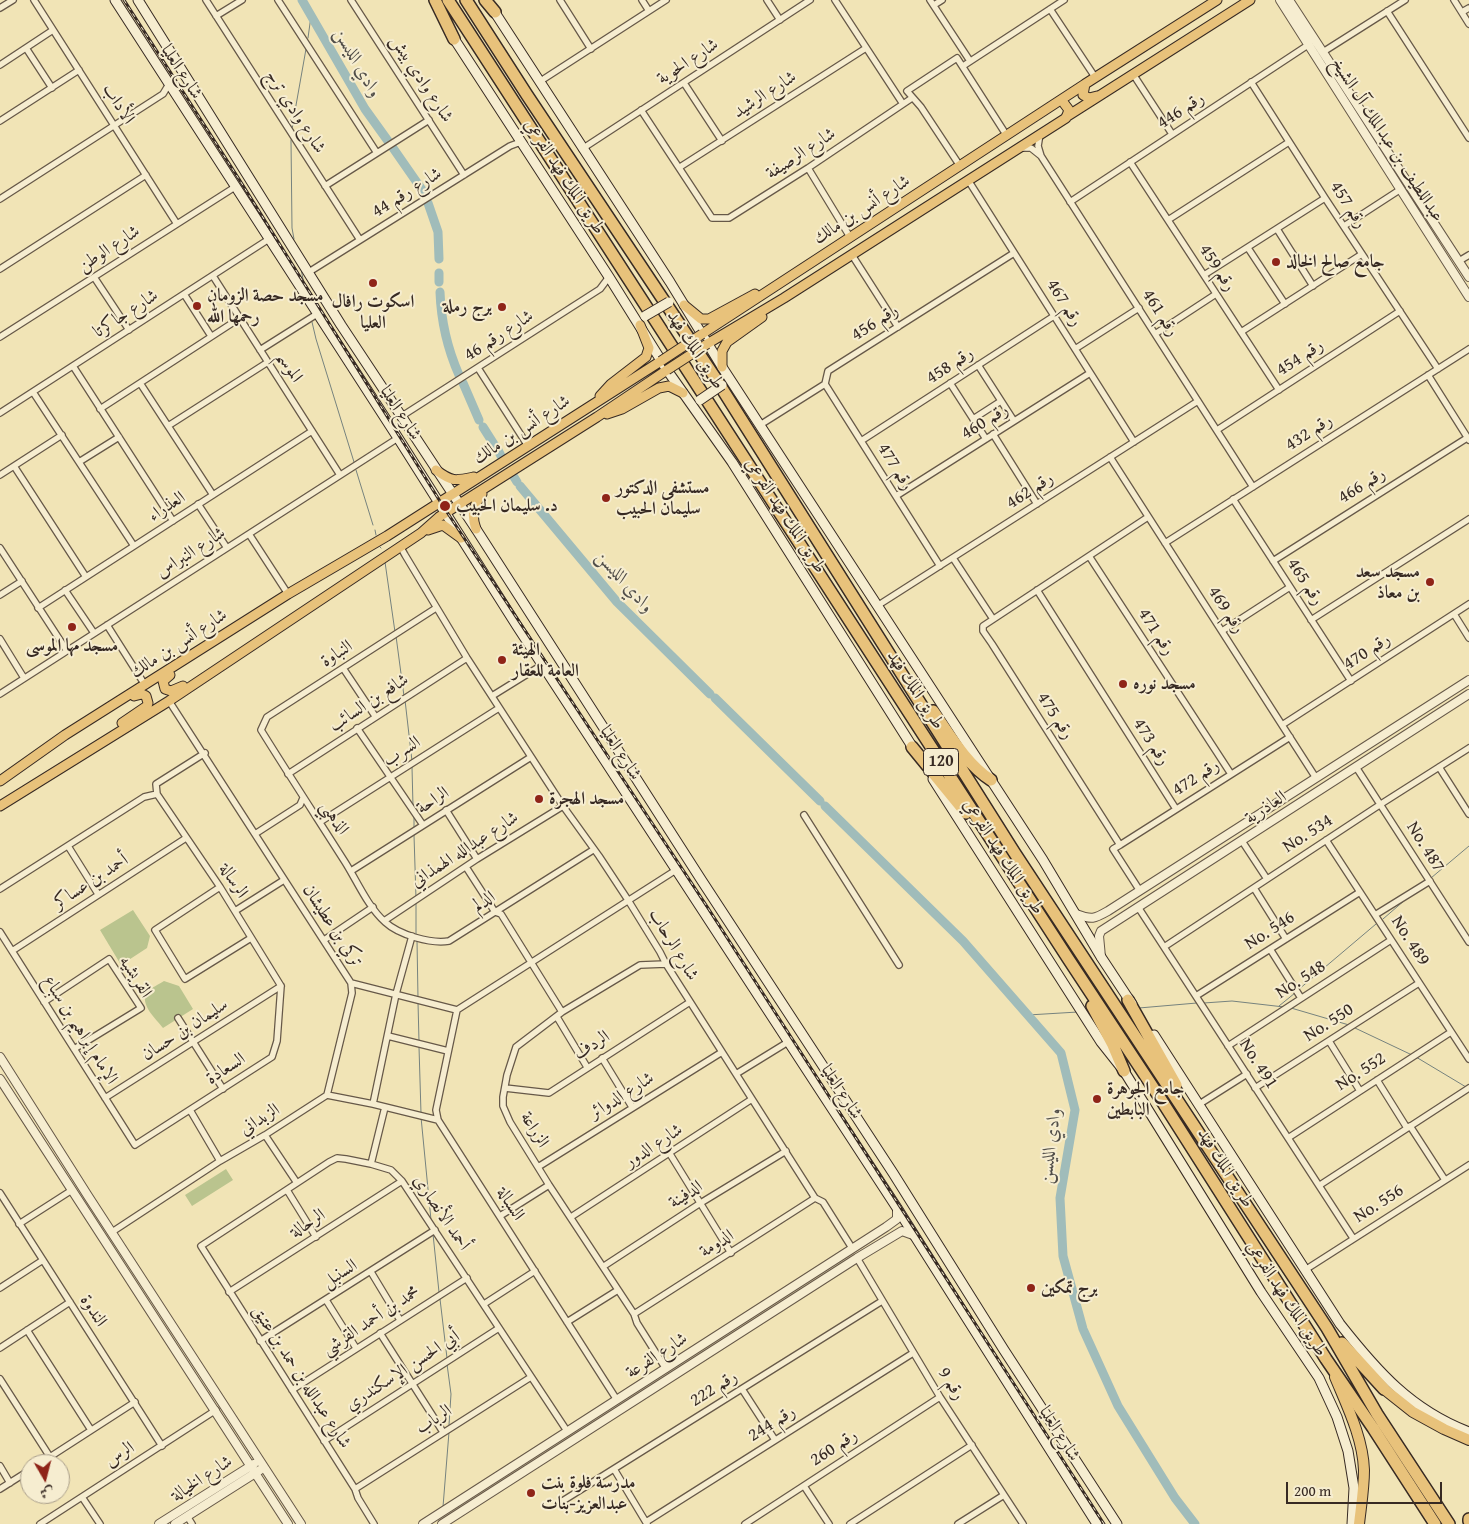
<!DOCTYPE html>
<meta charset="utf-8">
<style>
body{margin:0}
#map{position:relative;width:1469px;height:1524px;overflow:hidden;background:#f1e4b6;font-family:"Gentium Book Plus",Amiri,serif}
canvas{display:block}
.north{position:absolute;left:20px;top:1454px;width:50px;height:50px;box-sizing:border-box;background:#f6edd0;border:1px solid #aa9f8b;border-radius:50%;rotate:172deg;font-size:14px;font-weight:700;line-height:20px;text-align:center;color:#372a23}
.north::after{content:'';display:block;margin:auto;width:18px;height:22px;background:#8f2418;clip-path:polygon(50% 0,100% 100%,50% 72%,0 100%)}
.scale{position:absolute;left:1286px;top:1482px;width:156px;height:22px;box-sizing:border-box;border:2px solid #372a23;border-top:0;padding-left:6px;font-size:15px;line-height:18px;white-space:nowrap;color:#372a23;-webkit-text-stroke:4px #f6edd0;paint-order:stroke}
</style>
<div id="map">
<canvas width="1469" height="1524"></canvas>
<div class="north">ش</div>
<div class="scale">200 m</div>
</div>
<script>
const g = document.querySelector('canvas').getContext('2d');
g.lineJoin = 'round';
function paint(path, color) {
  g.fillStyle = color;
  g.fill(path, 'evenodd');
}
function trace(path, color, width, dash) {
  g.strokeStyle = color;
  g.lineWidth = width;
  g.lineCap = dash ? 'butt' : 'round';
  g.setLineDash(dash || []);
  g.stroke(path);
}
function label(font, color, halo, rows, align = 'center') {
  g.font = font + ' "Gentium Book Plus",Amiri,serif';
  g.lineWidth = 4;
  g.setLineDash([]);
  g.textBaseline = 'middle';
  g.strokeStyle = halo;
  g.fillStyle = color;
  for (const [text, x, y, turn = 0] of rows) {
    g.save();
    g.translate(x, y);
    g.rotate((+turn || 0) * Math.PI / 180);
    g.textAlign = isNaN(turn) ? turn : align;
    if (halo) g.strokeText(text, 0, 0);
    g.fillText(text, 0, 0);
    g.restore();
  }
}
paint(new Path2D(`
 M133,910L150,936L147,948L121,965L100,930Z
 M164,981L179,986L193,1009L163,1028C156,1019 139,1004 147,992C151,988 159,984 164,981Z
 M226,1169L233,1180L192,1206L185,1195Z`), '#bac48e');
trace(new Path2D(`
 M308,38L311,16
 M295,111L306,49
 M292,128L294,122
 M291,140L292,228L294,239
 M301,269L304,284
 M312,322L316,339L354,462
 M356,470L373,525
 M375,530L376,535
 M380,547L381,548
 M385,562L395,632
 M396,636L404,696
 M405,700L412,761
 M412,767L413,806
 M414,815V828
 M414,835L416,898
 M1431,878L1469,846
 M416,902V936
 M1383,919L1405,900
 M417,940L418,998
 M1298,990L1376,924
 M418,1002L419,1041
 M1204,1003L1232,1001L1284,1007
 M1279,1006L1295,993
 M1139,1008L1197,1003
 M1291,1008L1349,1025
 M1028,1015L1078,1012
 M1355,1028L1412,1055
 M419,1047L421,1113
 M1416,1057L1466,1087
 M421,1117L431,1220
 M433,1234L439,1292
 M440,1299L447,1358
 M447,1364L451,1394L449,1425
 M443,1507L449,1432`), '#76827e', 1);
trace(new Path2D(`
 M302,0L365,109L388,141
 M393,148L425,194
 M428,203L438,232L439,259
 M439,273V282
 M440,292C441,320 448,350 459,375
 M463,383L479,420
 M483,427L495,446
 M498,450L501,456
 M514,477L517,482
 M520,486L617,602L710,694
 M715,698L820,801
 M825,806L963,941L1061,1053L1075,1110L1060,1198L1063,1256L1083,1329L1118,1406L1175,1498L1195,1524`), '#a0bcba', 9);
const minor = new Path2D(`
 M34,0L177,224
 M206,0L360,240
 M278,0L377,153
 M351,0L464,175
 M560,0L591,49
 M642,0L649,11
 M767,0L780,20
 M835,0L903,104
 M930,0L970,61
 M1454,0L1469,24
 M934,5L942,0
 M0,8L13,0
 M1050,9L1095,77
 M1387,11L1469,138
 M1462,12L1469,8
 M216,16L242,0
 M26,48L52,88
 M1323,52L1405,0
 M0,65L53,30
 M963,66L1064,0
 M1133,74L1172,134
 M539,82L666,0
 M1251,82L1325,198L1438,369
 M684,83L722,141
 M641,110L712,218H729L808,168L912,98
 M0,121L79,70
 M1040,134L1038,146L1041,156
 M1021,148H1031L1041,156L1253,487
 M582,149L810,0
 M1130,162L1279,390
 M960,166L921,107L907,91L957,58L1007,136
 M680,167L866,48
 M808,168L850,237
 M968,180L1134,442
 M325,186L429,120
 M0,199L163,94L169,84
 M1070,202L1308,45
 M1168,220L1289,142
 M1344,226L1401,189
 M1277,229L1313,286
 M1248,248L1285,304
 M852,255L898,327
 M1459,261L1469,255
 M0,269L146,175
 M309,272L510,146L518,143H523
 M1204,275L1325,198
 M213,276L340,475
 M94,277L129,330
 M184,294L211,336
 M1241,332L1362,254
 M1155,334L1216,294
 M0,337L235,187
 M1075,349L1139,308
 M260,350L317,314
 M978,365L1014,421
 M73,366L173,521
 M478,368L528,446
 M1428,375L1469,440
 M140,383L213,495
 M950,383L986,439
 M825,384L940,566
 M33,392L134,546
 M100,409L240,318
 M0,413L269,239
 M402,416L600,289L609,277
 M973,419L1001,401
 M760,425L825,384L828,371L1014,253
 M168,426L268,362
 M1217,430L1400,311
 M993,434L1037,504
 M861,441L1054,316
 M1110,457L1316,778
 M79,462L119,437
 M14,466L86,577
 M0,475L62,435
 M896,496L1090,373
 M1233,499L1351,681
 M198,504L227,548
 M249,534L288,594
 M1165,543L1469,349
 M400,546L405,555L467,658L563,806L599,856L628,900L660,952L666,964L815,1198L823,1202L852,1248
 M0,548L67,651
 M1089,556L1231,774
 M953,558L993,619
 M1273,561L1467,438
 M65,590L94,633
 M1037,590L1176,809
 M0,595L22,581
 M877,606L1198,401
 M38,608L312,431
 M436,608L267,717L261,730C289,775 317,818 345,862C357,881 368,907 385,922C399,935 431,944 449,941L593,850
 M1454,614L1469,638
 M1311,620L1469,519
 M107,625L145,685
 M1222,631L1290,587
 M0,639L24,678
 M343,668L375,716
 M0,694L398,438
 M492,696L542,665
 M169,701L351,983L457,1010L676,870
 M1282,725L1469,604
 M357,728L423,825
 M1356,767L1469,942
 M1439,767L1469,814
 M288,774L467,658
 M157,794L220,887L281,986
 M157,794L156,784L205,753
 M446,810L477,859
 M804,815L899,965
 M320,822L499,708
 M255,834L300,805L303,798
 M1326,840L1469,1059
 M1242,841L1267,879
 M1120,845L1290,737
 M68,846L98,894
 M466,867L495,912L501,914L562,1012
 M351,871L531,757
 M220,887L155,930L185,979L251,938
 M1254,888L1286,939
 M0,889L144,797L157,794
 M1140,891L1113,849L1120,845L992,644L983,631V626L1148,517
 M1138,907L1353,1238
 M235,911L284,880
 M1375,915L1430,881
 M384,921L477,859L563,806
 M0,932L135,1145L272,1057L277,1041L281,986
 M324,940L373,907
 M1164,947L1381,804L1469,748
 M1270,949L1301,998
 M12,951L186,838
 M666,964L640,965L562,1012L516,1047L507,1075L503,1097V1106L510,1122L549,1185L634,1314L637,1323L666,1369
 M1196,996L1360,892
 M44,1002L109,959L141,1008L74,1049
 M457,1010L436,1110L438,1120L617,1400
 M557,1017L587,1067
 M178,1018L223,1089
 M388,1036L448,1051
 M1329,1041L1360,1091
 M1228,1046L1391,940
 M602,1058L632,1107
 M736,1074L788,1042
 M1377,1080L1407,1128
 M505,1088L549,1093L690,1002
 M1255,1088L1419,983
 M327,1095L352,993L351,983
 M105,1098L281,986
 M373,1104L396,994L412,936
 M1198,1105L1247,1074
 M190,1110L220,1161
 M1410,1126L1445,1180
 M265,1135L297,1183
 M1288,1138L1451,1032
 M670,1154L731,1253
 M371,1164L385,1107
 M538,1167L722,1052
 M1320,1185L1469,1088
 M287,1190L316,1237
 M0,1193L162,1446
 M500,1216L549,1185
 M571,1217L752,1099
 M19,1224L72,1190
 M112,1232L220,1161L265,1135L327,1095L373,1104L438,1120
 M857,1258L940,1397L1023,1524
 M604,1266L699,1204L786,1151
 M1305,1270L1469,1165
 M371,1272L400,1320
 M0,1288L43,1260
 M229,1292L402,1181
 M326,1300L356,1348
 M484,1304L535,1271
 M634,1314L815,1198
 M567,1322L618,1290
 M27,1330L91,1430
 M380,1333L443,1432
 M260,1341L435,1230
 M0,1348L70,1302
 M0,1379L50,1457
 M742,1389L775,1440
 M292,1390L467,1278
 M324,1441L499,1328
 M39,1464L135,1402
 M0,1466L10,1483
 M614,1469L647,1524
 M804,1486L829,1524
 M0,1489L30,1470
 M355,1489L531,1377
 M82,1497L100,1524
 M561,1502L882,1301
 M187,1516L192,1524
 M646,1522L913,1353
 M40,1524L216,1410
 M374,1524L358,1498L355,1489L201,1246L329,1162L337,1158L346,1159L371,1164L391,1170L402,1181L567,1431
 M745,1524L940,1397
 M850,1524L972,1445
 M958,1524L1004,1495`);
const tertiary = new Path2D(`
 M1280,0L1469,297
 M1289,0L1469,277
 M1076,914C1092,920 1094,919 1108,911L1469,680
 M1101,957L1099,936L1101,931L1469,694
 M0,1057L88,1196L301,1524
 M0,1079L288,1524
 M159,1524L254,1464
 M175,1524L260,1470
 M423,1524L886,1227L897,1219V1208
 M442,1524L857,1258L902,1231L913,1235`);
const secondary = new Path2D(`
 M115,0L398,438L517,626L897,1208L1097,1524
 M138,0L341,325L476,529L702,881L893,1173L1004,1350L1117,1524
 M492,8L670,282L722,367L1043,860L1101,957L1132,1004
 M451,34L609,277L667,370L732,462L915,751
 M933,779L1101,1042L1124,1071L1261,1292L1319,1378L1337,1417L1348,1451L1354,1488L1352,1524
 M1154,1035L1340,1324C1377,1371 1411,1410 1469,1432`);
const primary = new Path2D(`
 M1097,96L1089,98L1083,95L1085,84L1217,0
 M1066,117L1250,0
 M684,305L701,319H709L755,294
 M702,334L1085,84
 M707,344L784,298L1066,118L1069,110L1063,102L1059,101
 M722,367V351L727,342L762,317
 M600,396L611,384L646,357L649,348L640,325
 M607,414L622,409L659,388L669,386L683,393
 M436,470C452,482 455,481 474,477
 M476,529C471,515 473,506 482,494
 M428,530L443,525L461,538
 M170,675L163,681L165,689L171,691L183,686
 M122,723L147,706L148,703L146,696L142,694L134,696
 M0,781L65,735L288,594L387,536L661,361
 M0,806L169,701L421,533L439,517L597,417L667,370`);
const trunk = new Path2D(`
 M1335,1377C1347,1406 1363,1438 1364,1470C1364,1488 1361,1506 1359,1524
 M1384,1389L1413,1412L1444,1429L1469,1440`);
const motorway = new Path2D(`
 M435,0L454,39
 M448,0L1069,960L1160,1098L1326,1359L1373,1428L1435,1524
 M466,0L527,95L714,376L1014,852L1327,1328L1377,1414L1449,1524
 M485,0L495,12
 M933,711C949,734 967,765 991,780
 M912,747L966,813
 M1128,1000L1176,1085
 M1092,1006L1113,1045L1124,1071
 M1342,1343L1384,1389
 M1469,1519V1521`);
trace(minor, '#665848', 8);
trace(tertiary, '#665848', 10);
trace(secondary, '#372a23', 11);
trace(primary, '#372a23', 11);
trace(trunk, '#372a23', 12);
trace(motorway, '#372a23', 14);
trace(minor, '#f6edd0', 5.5);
trace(tertiary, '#f6edd0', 8);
trace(secondary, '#f6edd0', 9);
trace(primary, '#e8c27b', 9);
trace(trunk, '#e8c27b', 10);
trace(motorway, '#e8c27b', 11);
const rail = new Path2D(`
 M124,0L239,179L443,506L708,908L1104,1524`);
trace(rail, '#372a23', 3);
trace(rail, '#f6edd0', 1, [4]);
const secondaryBridge = new Path2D(`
 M645,316L669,302
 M700,400L722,385`);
const primaryBridge = new Path2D(`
 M661,361L702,334
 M667,370L707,344`);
trace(secondaryBridge, '#372a23', 11, []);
trace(primaryBridge, '#372a23', 11, []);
trace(secondaryBridge, '#f6edd0', 9);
trace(primaryBridge, '#e8c27b', 9);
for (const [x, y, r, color] of [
 [1276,262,5,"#8f2418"],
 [373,283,5,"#8f2418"],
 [197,306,5,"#8f2418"],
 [502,307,5,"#8f2418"],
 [606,498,5,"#8f2418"],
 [445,506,6,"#8f2418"],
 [1430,582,5,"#8f2418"],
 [72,627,5,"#8f2418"],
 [502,660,5,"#8f2418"],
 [1123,684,5,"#8f2418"],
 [539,799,5,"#8f2418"],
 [1097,1099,5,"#8f2418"],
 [1031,1288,5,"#8f2418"],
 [531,1493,5,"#8f2418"]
]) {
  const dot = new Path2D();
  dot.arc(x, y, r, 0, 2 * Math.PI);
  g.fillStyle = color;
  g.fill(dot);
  trace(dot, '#f6edd0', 2);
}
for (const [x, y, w] of [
 [941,762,35]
]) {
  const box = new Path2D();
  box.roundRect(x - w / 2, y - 13.5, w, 27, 4);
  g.fillStyle = '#f6edd0';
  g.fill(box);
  trace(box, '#372a23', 1);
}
label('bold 16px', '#372a23', null, [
 ["120",941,762]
]);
label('18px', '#372a23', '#f6edd0', [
 ["شارع الحوية",688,62,-33],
 ["شارع العليا",181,72,57],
 ["شارع وادي بيش",421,79,57],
 ["شارع الرشيد",765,95,-33],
 ["الأداب",118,104,57],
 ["رقم 446",1181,111,-33],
 ["شارع وادي ترج",295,112,57],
 ["عبداللطيف بن عبدالملك آل الشيخ",1387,140,57],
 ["شارع الرصيفة",801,154,-33],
 ["طريق الملك فهد الفرعي",564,177,57],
 ["شارع رقم 44",407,193,-32],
 ["رقم 457",1348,205,57],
 ["شارع أنس بن مالك",862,210,-33],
 ["شارع الوطن",109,249,-33],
 ["رقم 459",1217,268,57],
 ["رقم 467",1064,303,58],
 ["رقم 461",1160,313,57],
 ["شارع جاكرتا",126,314,-33],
 ["رقم 456",875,323,-33],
 ["شارع رقم 46",499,336,-33],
 ["طريق الملك فهد",695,350,57],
 ["رقم 454",1300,358,-33],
 ["رقم 458",950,366,-33],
 ["الموسم",289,367,57],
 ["شارع العليا",400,413,57],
 ["رقم 460",985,422,-32],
 ["شارع أنس بن مالك",522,430,-33],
 ["رقم 432",1309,433,-33],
 ["رقم 477",895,467,58],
 ["رقم 466",1362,486,-32],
 ["رقم 462",1030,491,-33],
 ["العذراء",167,507,-33],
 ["طريق الملك فهد الفرعي",785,516,57],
 ["شارع النبراس",191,553,-33],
 ["رقم 465",1305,582,57],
 ["رقم 469",1226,610,57],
 ["رقم 471",1156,632,57],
 ["شارع أنس بن مالك",179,644,-33],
 ["رقم 470",1367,652,-33],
 ["النباوة",337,654,-33],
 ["طريق الملك فهد",915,690,57],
 ["شافع بن السائب",369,703,-33],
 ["رقم 475",1055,716,57],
 ["رقم 473",1151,742,57],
 ["السرب",402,752,-33],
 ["شارع العليا",620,753,57],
 ["رقم 472",1196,778,-33],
 ["الراحة",433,801,-33],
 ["العاذرية",1266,808,-33],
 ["الذهبي",334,818,56],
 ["No. 534",1308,834,-33],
 ["No. 487",1425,847,58],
 ["شارع عبدالله الهمذاني",465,850,-33],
 ["طريق الملك فهد الفرعي",1003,857,57],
 ["الرسالة",233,881,57],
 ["أحمد بن عساكر",91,882,-33],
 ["الدلم",484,902,-33],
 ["تركي بن عطيشان",332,926,57],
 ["No. 546",1270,931,-33],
 ["No. 489",1410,941,57],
 ["شارع الرحاب",673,945,59],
 ["القريشيه",135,977,58],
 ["No. 548",1301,980,-33],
 ["No. 550",1329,1023,-33],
 ["الإمام إبراهيم بن سباع",80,1030,58],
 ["سليمان بن حسان",185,1030,-33],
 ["الردف",592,1046,-33],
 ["No. 491",1258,1064,57],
 ["السعادة",226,1069,-33],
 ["No. 552",1361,1072,-33],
 ["شارع العليا",841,1092,57],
 ["شارع الدوائر",622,1096,-32],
 ["الزبداني",260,1120,-32],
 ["الزراعة",534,1130,59],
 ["شارع الدور",654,1146,-33],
 ["طريق الملك فهد",1225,1168,58],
 ["الدفينة",686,1195,-33],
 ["السبالة",510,1204,57],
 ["No. 556",1379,1204,-33],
 ["أحمد الأنصاري",441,1213,56],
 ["الرحالة",308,1224,-33],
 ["الدومة",717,1244,-32],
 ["السنبل",340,1274,-32],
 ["طريق الملك فهد الفرعي",1286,1299,57],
 ["الندوة",93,1311,57],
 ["محمد بن أحمد القرشي",371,1321,-33],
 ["شارع الفرعة",657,1356,-33],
 ["أبي الحسن الإسكندري",403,1371,-33],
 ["شارع عبدالله بن حمد بن عتيق",301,1377,57],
 ["رقم 9",951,1384,58],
 ["رقم 222",714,1389,-32],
 ["الرباب",434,1420,-33],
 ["رقم 244",772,1424,-32],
 ["شارع العليا",1059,1434,58],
 ["رقم 260",834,1448,-33],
 ["الرس",120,1455,-33],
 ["شارع الخيالة",202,1479,-33]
]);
label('bold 18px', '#372a23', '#f6edd0', [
 ["جامع صالح الخالد",1286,262],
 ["مسجد حصة الزومان",207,296],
 ["رحمها الله",207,317],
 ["اسكوت رافال",373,302,"center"],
 ["العليا",373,323,"center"],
 ["برج رملة",492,307,"right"],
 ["مستشفى الدكتور",616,488],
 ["سليمان الحبيب",616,509],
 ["د. سليمان الحبيب",456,506],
 ["مسجد سعد",1420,572,"right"],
 ["بن معاذ",1420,593,"right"],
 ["مسجد مها الموسى",72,646,"center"],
 ["الهيئة",512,650],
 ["العامة للعقار",512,671],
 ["مسجد نوره",1133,684],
 ["مسجد الهجرة",549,799],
 ["جامع الجوهرة",1107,1089],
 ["البابطين",1107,1110],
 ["برج تمكين",1041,1288],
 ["مدرسة فلوة بنت",541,1483],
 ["عبدالعزيز-بنات",541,1504]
], 'left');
label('italic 19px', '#514e49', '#f6edd0', [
 ["وادي الليسن",357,63,60],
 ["وادي الليسن",624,582,48],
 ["وادي الليسن",1051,1146,-83]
]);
</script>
